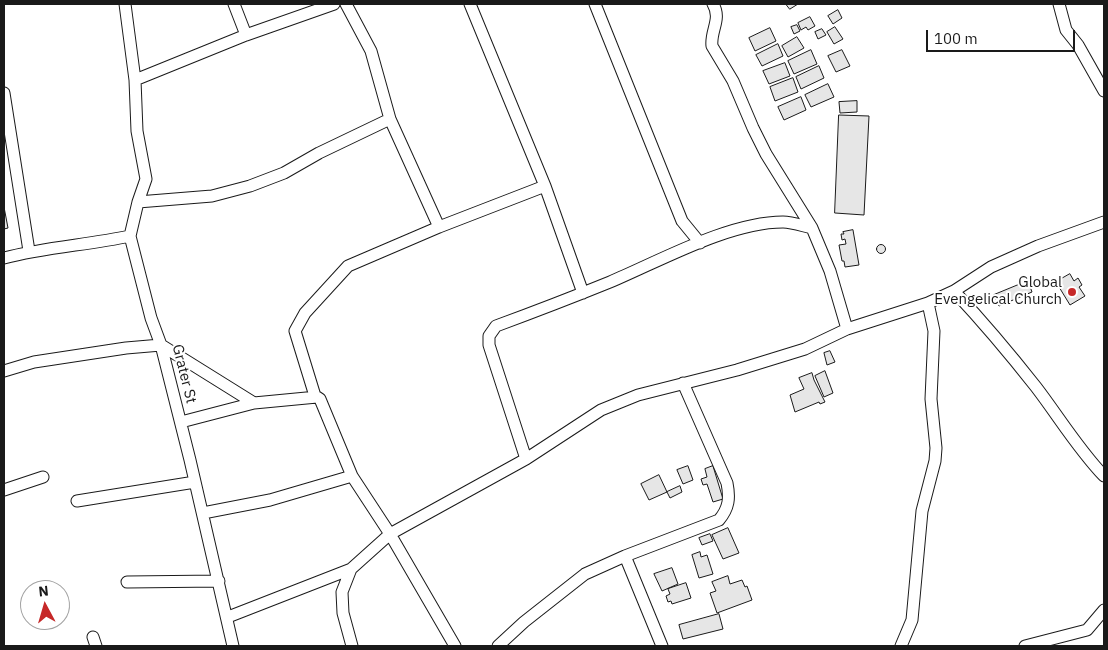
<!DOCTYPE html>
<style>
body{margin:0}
#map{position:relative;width:1108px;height:650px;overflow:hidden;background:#fff;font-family:"IBM Plex Sans",sans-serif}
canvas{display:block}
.frame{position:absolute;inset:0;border:5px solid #1a1a1a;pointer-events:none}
.north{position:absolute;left:20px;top:580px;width:50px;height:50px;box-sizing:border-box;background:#fff;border:1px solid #a3a3a3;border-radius:50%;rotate:354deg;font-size:14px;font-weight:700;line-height:20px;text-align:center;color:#1a1a1a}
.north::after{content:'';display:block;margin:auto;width:18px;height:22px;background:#c62828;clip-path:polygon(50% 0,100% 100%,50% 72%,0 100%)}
.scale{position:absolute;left:926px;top:30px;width:149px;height:22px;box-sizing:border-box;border:2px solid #1a1a1a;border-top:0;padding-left:6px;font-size:15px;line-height:18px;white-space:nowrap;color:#1a1a1a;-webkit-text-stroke:4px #fff;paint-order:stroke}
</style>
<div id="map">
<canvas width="1108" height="650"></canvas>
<div class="frame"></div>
<div class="north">N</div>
<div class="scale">100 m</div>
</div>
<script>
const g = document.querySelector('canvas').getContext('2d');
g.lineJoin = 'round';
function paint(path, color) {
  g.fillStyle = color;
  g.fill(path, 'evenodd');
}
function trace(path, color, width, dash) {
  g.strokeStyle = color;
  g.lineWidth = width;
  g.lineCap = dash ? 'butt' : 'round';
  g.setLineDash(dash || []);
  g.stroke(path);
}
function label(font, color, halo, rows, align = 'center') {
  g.font = font + ' "IBM Plex Sans",sans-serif';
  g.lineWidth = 4;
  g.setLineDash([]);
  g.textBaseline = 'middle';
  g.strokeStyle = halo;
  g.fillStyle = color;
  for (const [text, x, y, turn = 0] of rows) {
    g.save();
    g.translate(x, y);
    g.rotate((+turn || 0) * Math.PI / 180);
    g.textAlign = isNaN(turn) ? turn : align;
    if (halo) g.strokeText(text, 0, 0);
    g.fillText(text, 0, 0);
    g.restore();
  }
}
const building = new Path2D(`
 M786,4H798L790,9Z
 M838,10L842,18L833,24L828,16Z
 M810,17L815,26L808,30L806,27L801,30L798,23Z
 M797,25L800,31L794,34L791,27Z
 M835,27L843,39L834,44L827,32Z
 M770,28L776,41L755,51L749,38Z
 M822,29L826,35L818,39L815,32Z
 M797,37L804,48L788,57L782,46Z
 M778,44L783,56L762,66L756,55Z
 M811,50L817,64L794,74L788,61Z
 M842,50L850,66L836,72L828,56Z
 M785,63L790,76L769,84L763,71Z
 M819,66L824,78L801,89L796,77Z
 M793,78L798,92L775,101L770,87Z
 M828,84L834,97L811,107L805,95Z
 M801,97L806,110L784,120L778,107Z
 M857,101V112L840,113L839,102Z
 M839,115L869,116L864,215L835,213Z
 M4,207L8,228L4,229V231Z
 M853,230L859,265L845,267L844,261H842L839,245L846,244L845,239L842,240L841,234H844L843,232Z
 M876.5 249a4.5 4.5 0 1 1 9 0a4.5 4.5 0 1 1-9 0Z
 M1070,274L1074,281L1078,278L1082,285L1079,287L1085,296L1070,305L1056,282Z
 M1028,281L1032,292L999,306L994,295Z
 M830,351L835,362L827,365L824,353Z
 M825,371L833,393L824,397L815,376Z
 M812,373L814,380L825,402L820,404L819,402L795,412L790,395L804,389L799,378Z
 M688,466L693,480L683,484L677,470Z
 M713,466L723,499L713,502L707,484L703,485L701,479L707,477L705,469Z
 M659,475L667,492L649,500L641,484Z
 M680,486L682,492L670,498L667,492Z
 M728,528L739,553L723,559L712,535Z
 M710,534L713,541L702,545L699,538Z
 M700,552L701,557L707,555L713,574L699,578L692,555Z
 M672,568L678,584L662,591L654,574Z
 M728,576L730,584L742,580L745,587L747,586L752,600L717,613L710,593L716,591L712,582Z
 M686,583L691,598L672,604L671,601L668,602L666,596L670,594L668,589Z
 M719,614L723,629L683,639L679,625Z`);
paint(building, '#e6e6e6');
trace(building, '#1a1a1a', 1);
const minor = new Path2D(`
 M125,4L135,80L137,131L146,179L138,202
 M234,4L246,35
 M346,4L371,51L390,119L439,227
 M470,4L545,186L583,293
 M595,4L682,221L700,243
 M713,4C722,19 710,31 712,46L733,81L753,128L766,154L812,228L830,271L847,329
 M1059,4L1066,30L1078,45L1104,91
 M135,80L246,35L334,4
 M4,93L29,251
 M130,236L138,202L212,196L250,186L284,173L319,153L390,119
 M4,258C45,247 88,245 130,236L151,318L161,345L190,460L233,646
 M954,291C983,322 1010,354 1036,387C1059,417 1078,449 1104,476
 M4,371L34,362L126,348L161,345L254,403L317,397L320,399L352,476L390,534L455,646
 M315,396L295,331L305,313L348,266L439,227L545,186
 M181,422L254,403
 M526,459L489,345V336L496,326C534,312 573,297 610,282C660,261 729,222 783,222C792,222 803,226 812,228
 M4,490L43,477
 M77,501L195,482
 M203,513L270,500L352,476
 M625,556L662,646
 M351,569L342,592L343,613L352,646
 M127,582L219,581
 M228,617L351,569L390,534L526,459L601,410L638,395L737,370L805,349L847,329L928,303L954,291L991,267L1038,246L1104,222
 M93,637L96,646
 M498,646L524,622L585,574L625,556L719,520C729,508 730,498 727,483L683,383
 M901,646L912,620L922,511L935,461L936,448L931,399L934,331L928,303
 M1025,646L1087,630L1104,610`);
trace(minor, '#1a1a1a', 13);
trace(minor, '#fff', 11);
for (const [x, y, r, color] of [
 [1072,292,5,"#c62828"]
]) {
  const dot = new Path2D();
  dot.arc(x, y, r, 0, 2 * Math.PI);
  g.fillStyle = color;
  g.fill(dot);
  trace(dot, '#fff', 2);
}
label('15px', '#1a1a1a', '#fff', [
 ["Global",1062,283],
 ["Evengelical Church",1062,300]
], 'right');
label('15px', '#1a1a1a', '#fff', [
 ["Grater St",184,374,76]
]);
</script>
